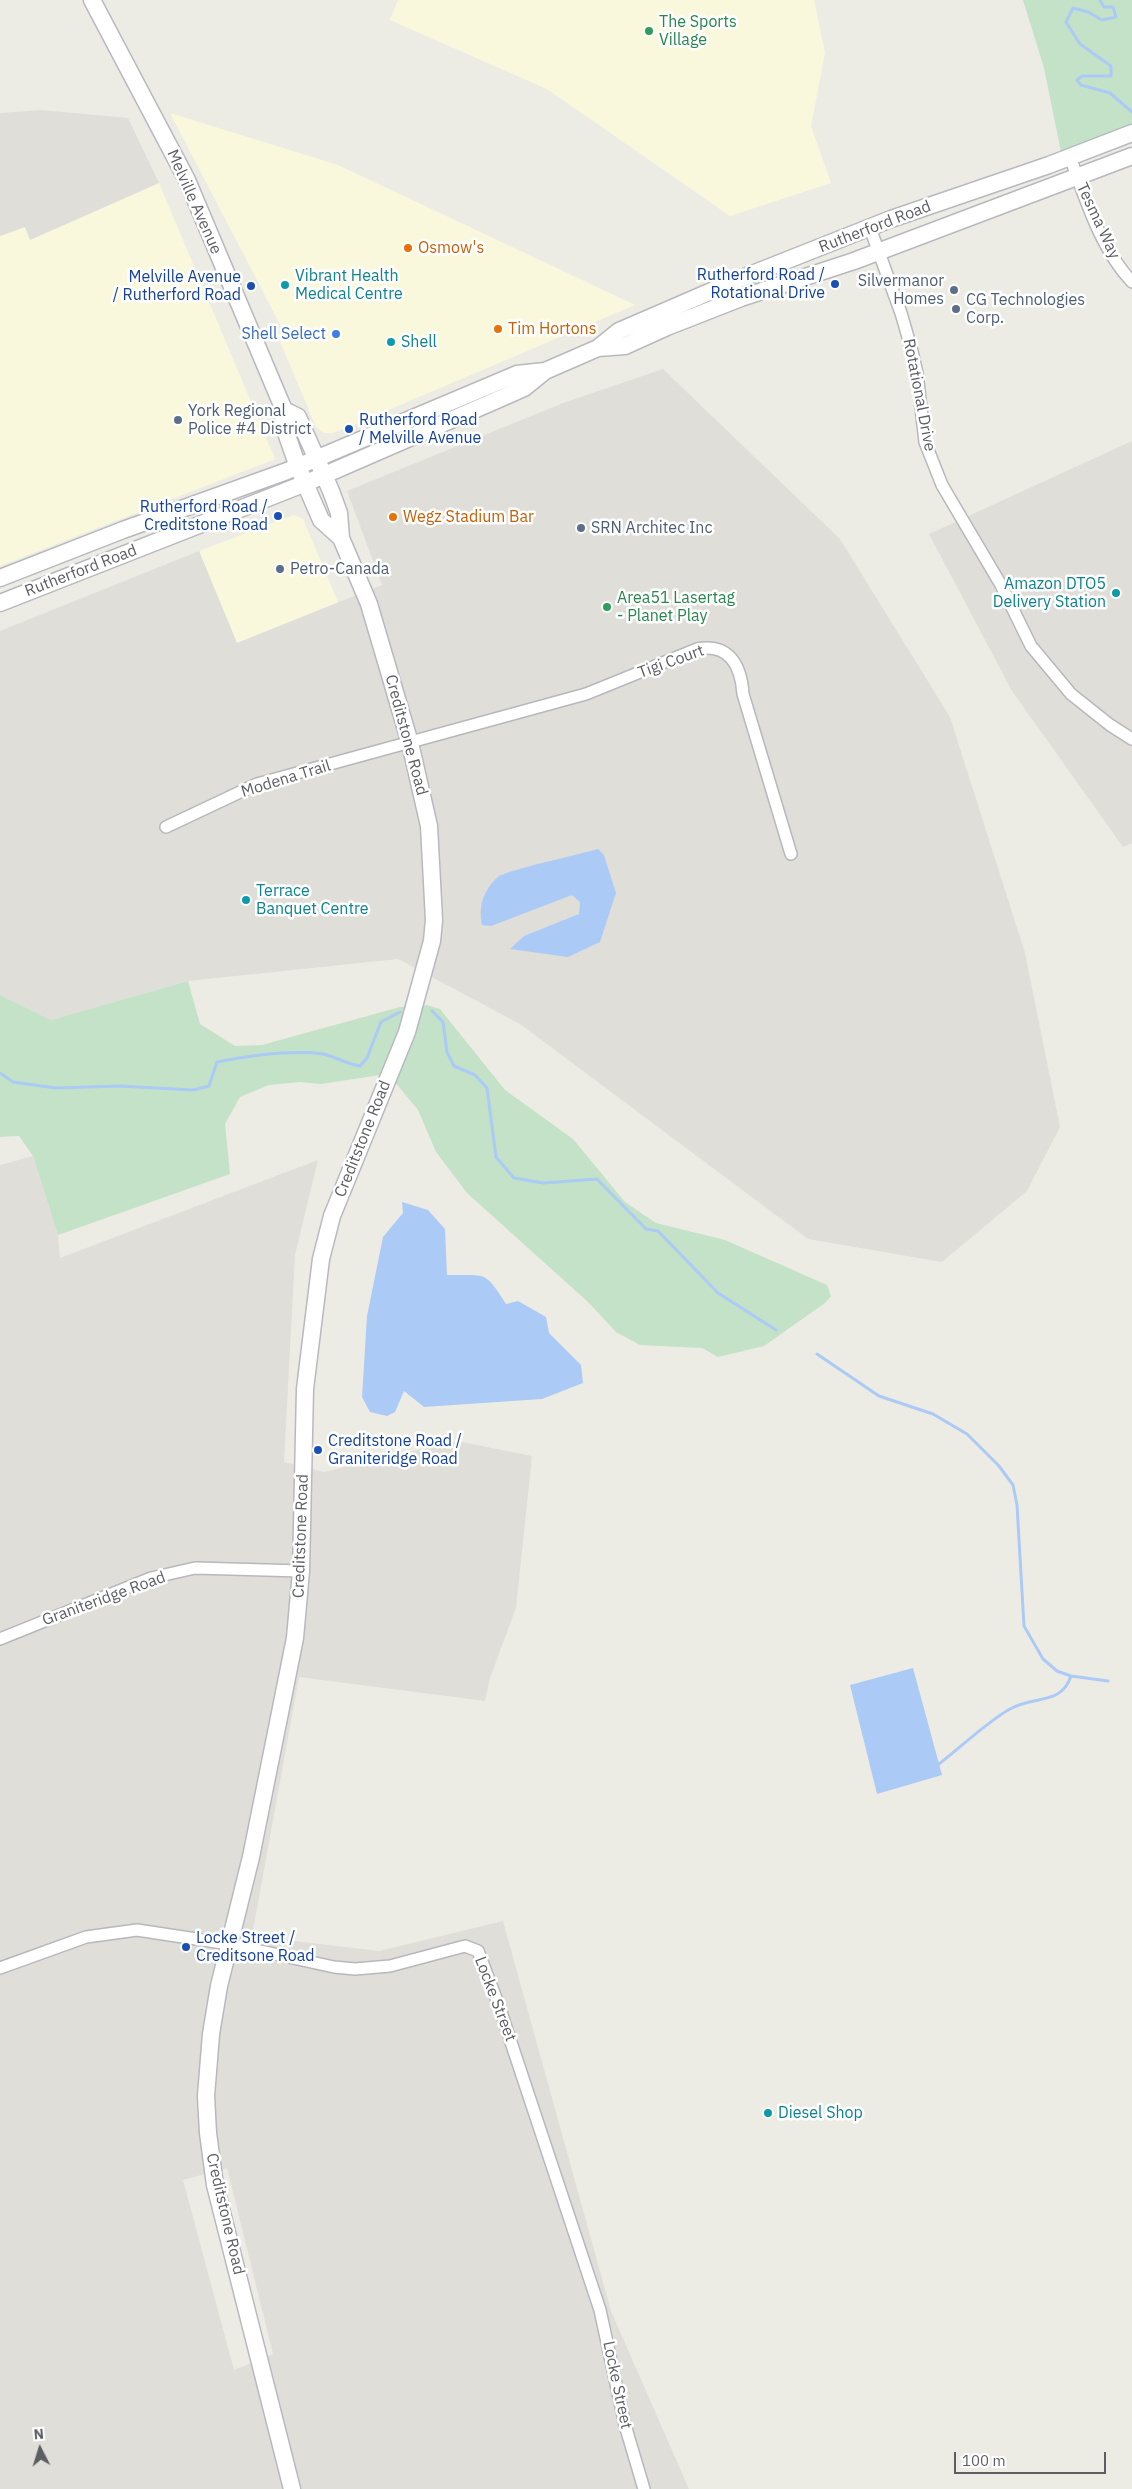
<!DOCTYPE html>
<style>
body{margin:0}
#map{position:relative;width:1132px;height:2489px;overflow:hidden;background:#edece4;font-family:"IBM Plex Sans",sans-serif}
canvas{display:block}
.north{position:absolute;left:15px;top:2424px;width:50px;height:50px;-webkit-text-stroke:4px #fff;paint-order:stroke;rotate:355deg;font-size:14px;font-weight:700;line-height:20px;text-align:center;color:#5c5e63}
.north::after{content:'';display:block;margin:auto;width:18px;height:22px;background:#5c5e63;clip-path:polygon(50% 0,100% 100%,50% 72%,0 100%)}
.scale{position:absolute;left:954px;top:2452px;width:152px;height:22px;box-sizing:border-box;border:2px solid #5c5e63;border-top:0;padding-left:6px;font-size:15px;line-height:18px;white-space:nowrap;color:#5c5e63;-webkit-text-stroke:4px #fff;paint-order:stroke}
</style>
<div id="map">
<canvas width="1132" height="2489"></canvas>
<div class="north">N</div>
<div class="scale">100 m</div>
</div>
<script>
const g = document.querySelector('canvas').getContext('2d');
g.lineJoin = 'round';
function paint(path, color) {
  g.fillStyle = color;
  g.fill(path, 'evenodd');
}
function trace(path, color, width, dash) {
  g.strokeStyle = color;
  g.lineWidth = width;
  g.lineCap = dash ? 'butt' : 'round';
  g.setLineDash(dash || []);
  g.stroke(path);
}
function label(font, color, halo, rows, align = 'center') {
  g.font = font + ' "IBM Plex Sans",sans-serif';
  g.lineWidth = 5;
  g.setLineDash([]);
  g.textBaseline = 'middle';
  g.strokeStyle = halo;
  g.fillStyle = color;
  for (const [text, x, y, turn = 0] of rows) {
    g.save();
    g.translate(x, y);
    g.rotate((+turn || 0) * Math.PI / 180);
    g.textAlign = isNaN(turn) ? turn : align;
    if (halo) g.strokeText(text, 0, 0);
    g.fillText(text, 0, 0);
    g.restore();
  }
}
paint(new Path2D(`
 M398,0H814L825,53L811,126L831,183L730,216L547,89L390,20Z
 M170,113L338,165L635,305L351,426L333,433H324L316,427L277,334L284,332Z
 M159,183L275,459L0,566V236L25,227L30,240Z
 M294,515L303,519L338,602L237,643L199,551Z`), '#faf8dc');
paint(new Path2D(`
 M41,110L128,118L159,183L30,240L25,227L0,236V113Z
 M663,369L840,539L950,717L1025,953L1060,1127L1027,1191L942,1262L808,1239L520,1024L398,959L188,981L51,1020L0,995V631L199,551L237,643L382,585L347,491L563,403Z
 M1132,441V843L1123,847L1012,691L929,534Z
 M33,1156L58,1235L60,1258L318,1160L295,1255L284,1462L324,1472L457,1441L532,1456L516,1608L490,1678L485,1701L299,1677L252,1936L379,1951L503,1921L611,2311L689,2489H0V1165ZM227,2168L273,2354L234,2370L183,2180Z`), '#dfded9');
paint(new Path2D(`
 M1023,0H1132V126L1061,152L1044,68Z
 M188,981L200,1024L235,1046L262,1045L400,1007L427,1005L440,1009L505,1090L573,1139L625,1202L656,1223L725,1240L827,1285L831,1296L825,1303L764,1346L718,1357L702,1348L640,1345L616,1332L588,1302L467,1193L436,1152L418,1110L395,1082L380,1075L321,1084L300,1082L269,1085L240,1097L225,1124L230,1174L58,1235L33,1156L19,1136L0,1137V995L51,1020Z`), '#c3e2c8');
paint(new Path2D(`
 M598,849L604,855L616,893L600,942L568,957L510,949L524,936L579,914L580,902L572,895L491,926L482,925C478,907 483,890 498,877C506,870 582,854 598,849Z
 M402,1202L428,1210L445,1229L447,1275C486,1276 484,1269 506,1304L518,1301L546,1317L549,1333L581,1365L583,1383L542,1399L424,1407L404,1391L395,1412L387,1416L370,1412L362,1397L367,1316L383,1237L403,1213Z
 M913,1668L942,1775L877,1794L850,1685Z`), '#accaf6');
trace(new Path2D(`
 M1100,0L1104,7H1113L1116,17L1102,20L1088,12L1073,8L1066,22L1080,44L1111,66V76H1082L1077,80L1081,85L1110,93L1132,112
 M432,1011L443,1022L447,1052L454,1066L475,1075L487,1088L496,1157L514,1178L543,1183L597,1179L646,1229L658,1231L718,1293L776,1330
 M0,1073L13,1082L56,1088L119,1086L193,1090L209,1086L217,1062C248,1056 292,1050 323,1054C334,1056 346,1064 360,1066L367,1058L381,1022L400,1012
 M817,1354L879,1396L933,1414L967,1434L999,1466L1013,1485L1017,1505L1024,1626L1043,1659L1057,1671L1071,1676L1108,1681
 M939,1764C960,1748 988,1721 1010,1709C1034,1695 1061,1706 1071,1676`), '#accaf6', 3);
const street = new Path2D(`
 M1070,157C1086,200 1100,248 1132,282
 M870,228L901,313L912,351L917,373L925,442L942,485L1001,585L1031,646L1071,694L1110,725L1132,739
 M166,827L257,784L586,694L697,649C729,643 741,665 743,694L791,854
 M0,1639L151,1578L195,1568L301,1571
 M0,1968L86,1937L137,1930L229,1944L334,1967L355,1969L390,1966L465,1946L478,1951L499,2006L600,2310L625,2425L644,2489`);
const secondary = new Path2D(`
 M92,0L187,180L284,410L283,424L298,467L321,520L341,538L369,604L410,743L429,826L434,920L432,941L407,1032L332,1216L321,1259L305,1389L301,1571L295,1638L251,1857L219,1986L211,2034L206,2096L208,2133L215,2185L292,2489
 M598,348L625,346L667,327L741,298L854,261L1132,156
 M284,410L298,417L331,491L339,513L341,538
 M0,578L123,530L287,471L517,374L545,371
 M0,603L306,483L497,400L524,388L545,371L598,348L619,331L737,280L891,219L1049,165L1132,133`);
trace(street, '#b7b8bd', 14);
trace(secondary, '#b8b9bf', 19);
trace(street, '#fff', 11);
trace(secondary, '#fff', 16);
for (const [x, y, r, color] of [
 [649,31,5,"#2e9e5b"],
 [408,248,5,"#e8710a"],
 [835,284,5,"#1a4fb4"],
 [285,285,5,"#0f9aa8"],
 [251,286,5,"#1a4fb4"],
 [954,290,5,"#5c6f8a"],
 [956,309,5,"#5c6f8a"],
 [498,329,5,"#e8710a"],
 [336,334,5,"#3f7fe0"],
 [391,342,5,"#0f9aa8"],
 [178,420,5,"#5c6f8a"],
 [349,429,5,"#1a4fb4"],
 [278,516,5,"#1a4fb4"],
 [393,517,5,"#e8710a"],
 [581,528,5,"#5c6f8a"],
 [280,569,5,"#5c6f8a"],
 [1116,593,5,"#0f9aa8"],
 [607,607,5,"#2e9e5b"],
 [246,900,5,"#0f9aa8"],
 [318,1450,5,"#1a4fb4"],
 [186,1947,5,"#1a4fb4"],
 [768,2113,5,"#0f9aa8"]
]) {
  const dot = new Path2D();
  dot.arc(x, y, r, 0, 2 * Math.PI);
  g.fillStyle = color;
  g.fill(dot);
  trace(dot, '#fff', 2);
}
label('16px', '#27864d', '#fff', [
 ["The Sports",659,22],
 ["Village",659,40],
 ["Area51 Lasertag",617,598],
 ["- Planet Play",617,616]
], 'left');
label('16px', '#5c5e63', '#fff', [
 ["Melville Avenue",194,202,66],
 ["Tesma Way",1098,221,65],
 ["Rutherford Road",875,227,-21],
 ["Rotational Drive",919,395,79],
 ["Rutherford Road",81,571,-21],
 ["Tigi Court",671,662,-20],
 ["Creditstone Road",406,735,75],
 ["Modena Trail",286,779,-17],
 ["Creditstone Road",363,1139,-68],
 ["Creditstone Road",301,1536,-88],
 ["Graniteridge Road",104,1599,-20],
 ["Locke Street",495,1999,69],
 ["Creditstone Road",225,2214,77],
 ["Locke Street",617,2385,78]
]);
label('16px', '#c56008', '#fff', [
 ["Osmow's",418,248],
 ["Tim Hortons",508,329],
 ["Wegz Stadium Bar",403,517]
], 'left');
label('16px', '#164399', '#fff', [
 ["Rutherford Road /",825,275],
 ["Rotational Drive",825,293],
 ["Melville Avenue",241,277],
 ["/ Rutherford Road",241,295],
 ["Rutherford Road",359,420,"left"],
 ["/ Melville Avenue",359,438,"left"],
 ["Rutherford Road /",268,507],
 ["Creditstone Road",268,525],
 ["Creditstone Road /",328,1441,"left"],
 ["Graniteridge Road",328,1459,"left"],
 ["Locke Street /",196,1938,"left"],
 ["Creditsone Road",196,1956,"left"]
], 'right');
label('16px', '#0d838f', '#fff', [
 ["Vibrant Health",295,276],
 ["Medical Centre",295,294],
 ["Shell",401,342],
 ["Amazon DTO5",1106,584,"right"],
 ["Delivery Station",1106,602,"right"],
 ["Terrace",256,891],
 ["Banquet Centre",256,909],
 ["Diesel Shop",778,2113]
], 'left');
label('16px', '#4e5e75', '#fff', [
 ["Silvermanor",944,281,"right"],
 ["Homes",944,299,"right"],
 ["CG Technologies",966,300],
 ["Corp.",966,318],
 ["York Regional",188,411],
 ["Police #4 District",188,429],
 ["SRN Architec Inc",591,528],
 ["Petro-Canada",290,569]
], 'left');
label('16px', '#366cbe', '#fff', [
 ["Shell Select",326,334]
], 'right');
</script>
